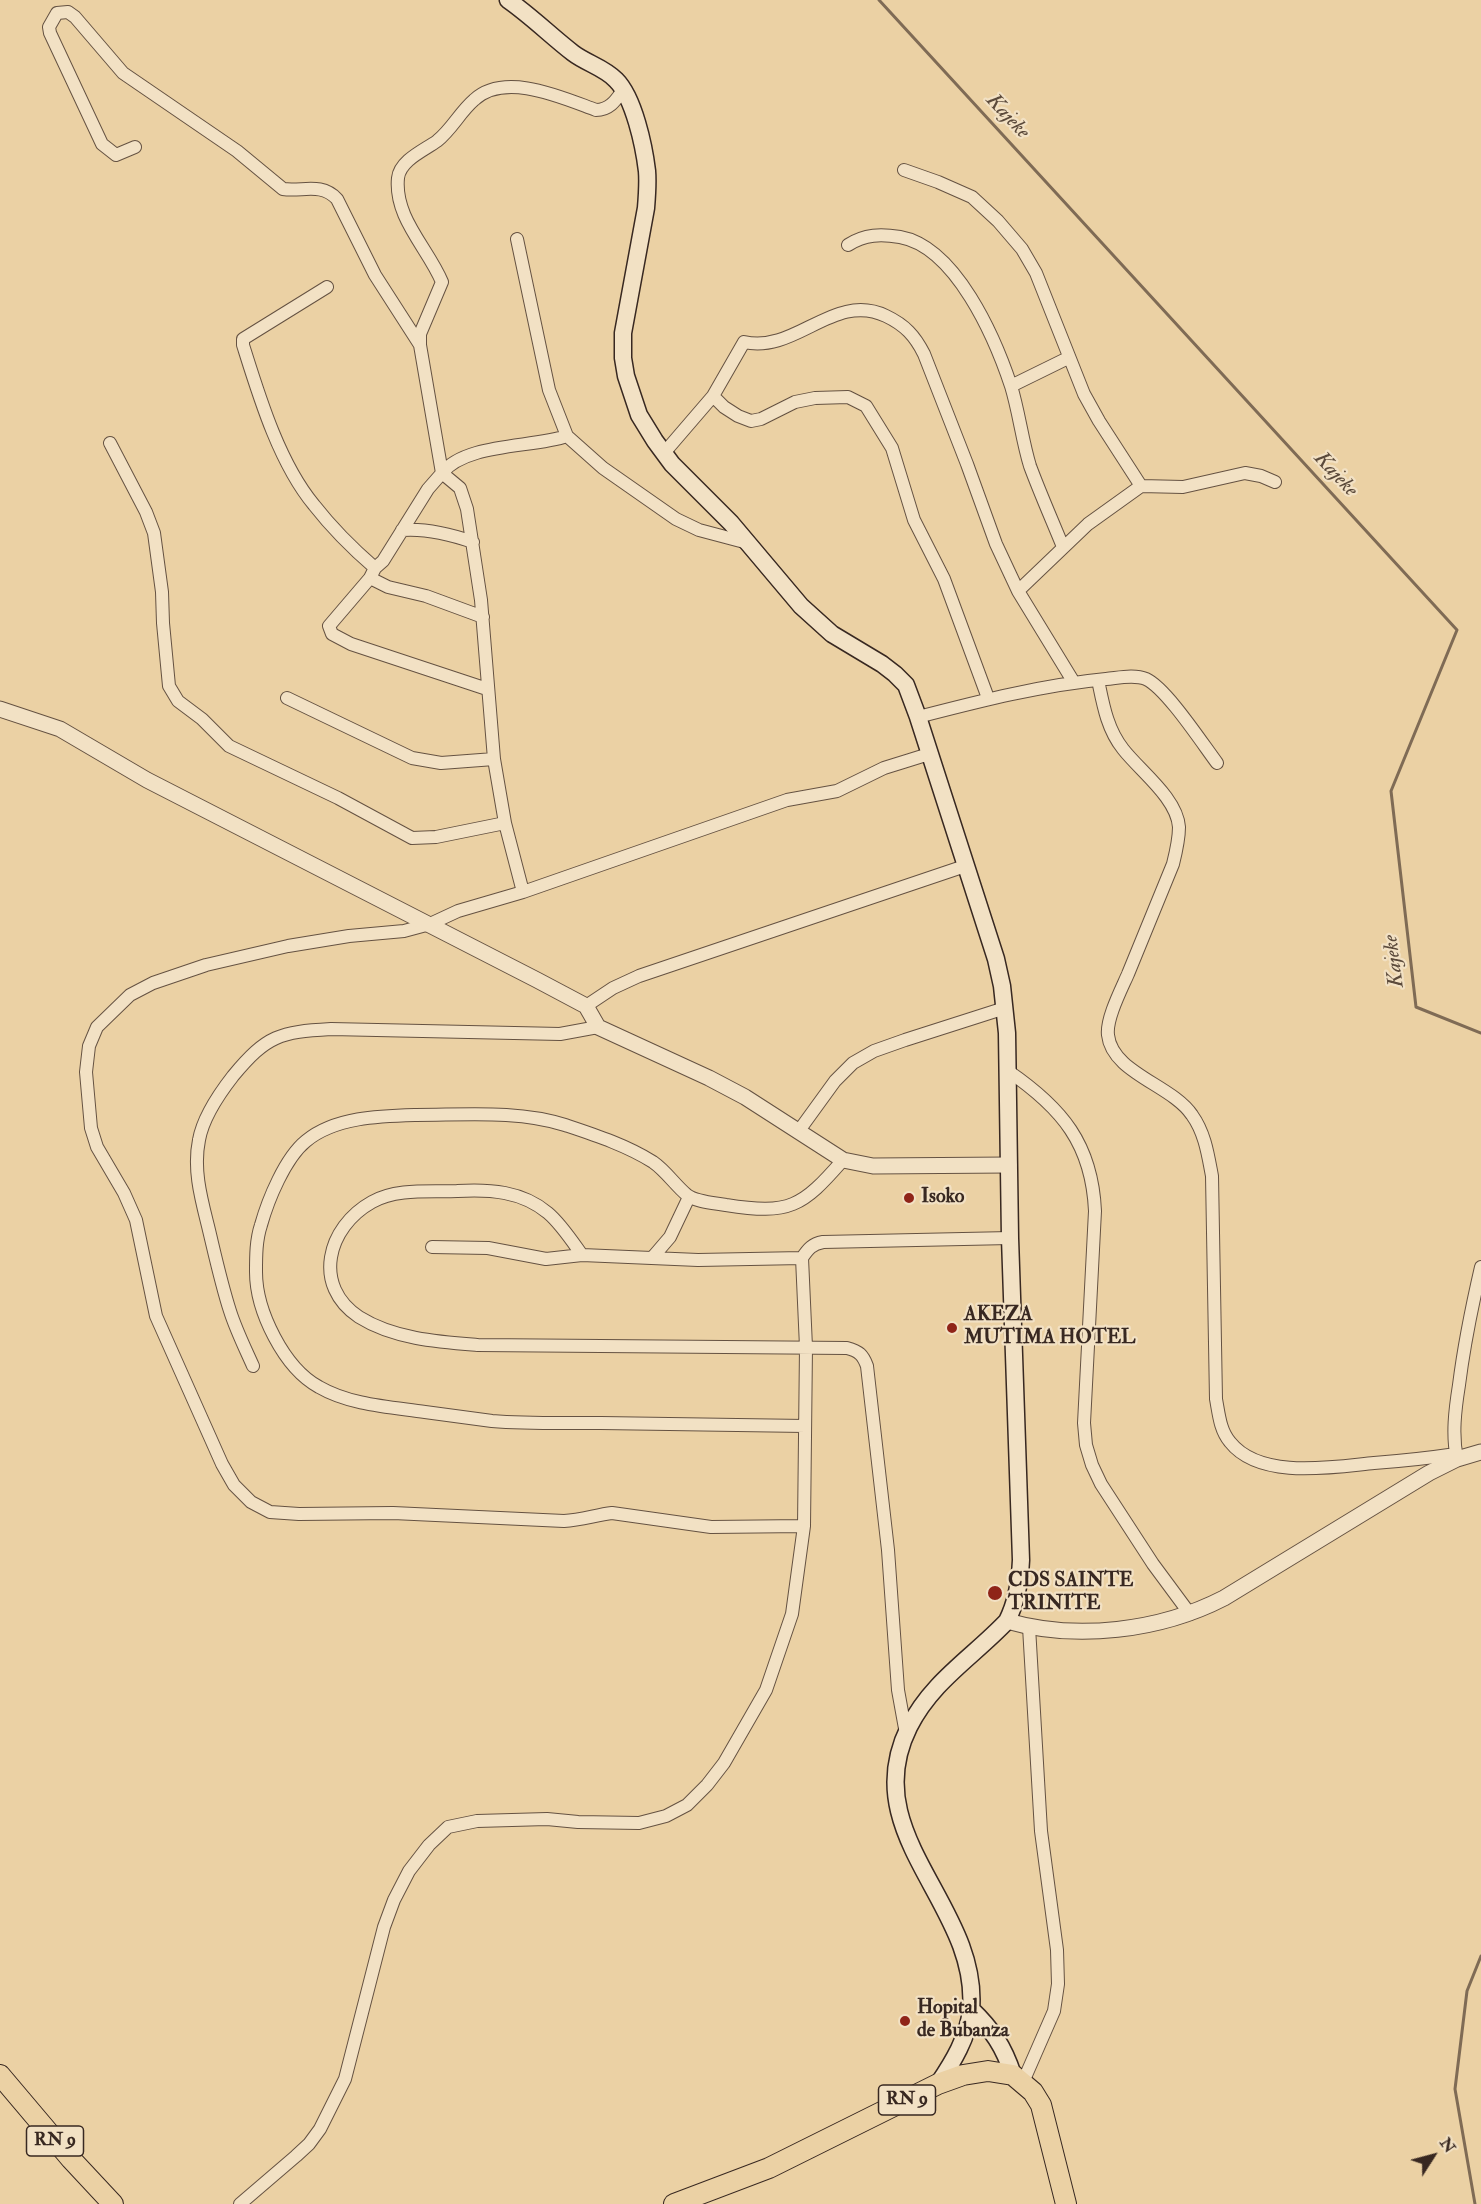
<!DOCTYPE html>
<style>
body{margin:0}
#map{position:relative;width:1481px;height:2204px;overflow:hidden;background:#ebd1a4;font-family:"IM FELL Double Pica",serif}
canvas{display:block}
.north{position:absolute;left:1403px;top:2126px;width:60px;height:60px;-webkit-text-stroke:4px #f2e1c4;paint-order:stroke;rotate:54deg;font-size:16px;font-weight:700;line-height:24px;text-align:center;color:#382821}
.north::after{content:'';display:block;margin:auto;width:21px;height:27px;background:#382821;clip-path:polygon(50% 0,100% 100%,50% 72%,0 100%)}
</style>
<div id="map">
<canvas width="1481" height="2204"></canvas>
<div class="north">N</div>
</div>
<script>
const g = document.querySelector('canvas').getContext('2d');
g.lineJoin = 'round';
function trace(path, color, width, dash) {
  g.strokeStyle = color;
  g.lineWidth = width;
  g.lineCap = dash ? 'butt' : 'round';
  g.setLineDash(dash || []);
  g.stroke(path);
}
function label(font, color, halo, rows, align = 'center') {
  g.font = font + ' "IM FELL Double Pica",serif';
  g.lineWidth = 4.5;
  g.setLineDash([]);
  g.textBaseline = 'middle';
  g.strokeStyle = halo;
  g.fillStyle = color;
  for (const [text, x, y, turn = 0] of rows) {
    g.save();
    g.translate(x, y);
    g.rotate((+turn || 0) * Math.PI / 180);
    g.textAlign = isNaN(turn) ? turn : align;
    if (halo) g.strokeText(text, 0, 0);
    g.fillText(text, 0, 0);
    g.restore();
  }
}
trace(new Path2D(`
 M879,0L1457,630L1391,791L1416,1007L1481,1033
 M1475,2204L1455,2089L1467,1991L1481,1956`), '#7f6b55', 3);
const minor = new Path2D(`
 M135,147L116,155L102,144L50,33L49,27L57,13L68,12L75,17L123,73L237,151L283,189C302,192 321,182 337,199L375,275L420,345
 M904,170L938,182L972,197L998,221L1022,249L1036,273L1084,394L1099,421L1141,486
 M517,239L549,390L567,436L603,468L676,519L699,530L748,543
 M848,245C865,234 881,234 900,237C956,247 995,338 1011,386C1019,412 1022,440 1030,466C1040,493 1052,520 1063,547
 M327,287L243,339V345C259,396 279,463 314,505C332,528 353,549 375,568L370,578L388,587L426,596L483,617
 M1011,386L1068,358
 M713,396L724,407L738,416L751,421L761,419L795,402L815,398L848,397L866,406L892,448L914,520L944,579L988,698
 M110,443L146,512L154,533L162,592L163,623L169,686L178,701L202,719L229,746L338,798L412,838L436,837L505,823
 M664,453L713,396L744,342C796,354 834,291 886,316C905,325 915,336 924,354L967,464L996,544L1018,591L1073,681
 M402,530C427,528 450,534 473,542
 M375,568L383,561L428,489L442,473L420,345V334L442,282C428,248 394,218 398,178C400,160 425,150 437,141C452,129 460,112 474,100C505,71 563,98 596,110C610,110 616,100 623,90
 M370,578L329,626L332,634L351,644L487,689
 M1018,591L1088,524L1141,486L1183,487L1245,473L1261,476L1275,482
 M1098,680C1103,704 1107,729 1123,749C1140,771 1177,798 1179,827C1179,840 1176,852 1173,864C1158,901 1143,937 1128,974C1121,990 1106,1019 1108,1035C1112,1073 1172,1085 1192,1115C1205,1133 1208,1155 1212,1176L1216,1399C1219,1415 1220,1430 1230,1442C1260,1480 1333,1467 1374,1463C1401,1461 1429,1458 1456,1454
 M287,698L412,758L441,763L494,759
 M918,717C980,701 1042,685 1106,679C1118,678 1134,674 1146,679C1166,688 1202,743 1217,763
 M929,754L884,768L837,791L787,800L523,892L458,911L430,924L404,931L349,936L288,946L206,965L153,983L130,995L97,1027L89,1046L86,1072L91,1128L97,1147L124,1193L136,1220L156,1316L222,1464L234,1485L251,1502L270,1512L299,1514L393,1513L564,1521C581,1520 596,1515 612,1513L711,1527L804,1526L806,1347L802,1258C808,1249 812,1244 823,1242L1010,1238
 M523,892L505,823L494,759L481,600L467,509L460,488L442,473C466,443 531,448 567,436
 M586,1006L613,988L639,976L965,866
 M1008,1071C1062,1108 1092,1144 1095,1211L1084,1423L1086,1445L1092,1465L1101,1484L1153,1564L1190,1614
 M798,1132L835,1081L853,1063L874,1051L905,1040L1005,1008
 M432,1247L488,1248L546,1259L582,1255C572,1241 561,1224 548,1213C522,1191 489,1189 457,1191C430,1192 396,1188 372,1202C327,1227 312,1286 359,1317C394,1339 439,1342 478,1345L847,1348C859,1351 863,1355 867,1366L888,1550L898,1690L906,1734
 M582,1255L698,1260L802,1258
 M652,1258L670,1237L689,1197
 M253,1366C245,1348 236,1330 230,1311C221,1283 215,1255 208,1226C201,1198 193,1169 199,1140C203,1117 219,1094 233,1076C267,1035 280,1032 331,1029L560,1034L598,1027
 M805,1426C737,1425 669,1424 601,1423C565,1423 528,1424 492,1421C469,1418 447,1415 425,1412C390,1407 350,1405 319,1387C284,1368 256,1311 256,1272C256,1256 256,1240 261,1225C268,1200 285,1158 306,1141C335,1117 380,1116 416,1115C465,1115 518,1110 565,1125C595,1135 626,1145 653,1162C666,1171 675,1185 687,1195C696,1202 715,1203 726,1205C790,1215 802,1207 843,1160
 M1457,1459C1452,1435 1455,1410 1459,1385C1464,1345 1472,1306 1481,1267
 M1023,2082L1054,2011L1058,1984L1057,1950L1041,1831L1029,1627
 M240,2204L296,2156L309,2144L320,2129L345,2079L384,1927L394,1900L409,1871L429,1845L448,1827L477,1821L547,1819L578,1822L639,1823L666,1816L687,1805L707,1785L724,1763L766,1690L792,1614L804,1526`);
const tertiary = new Path2D(`
 M0,709L60,729L147,780L537,980L586,1006L598,1027L709,1078L745,1097L843,1160L873,1166L1009,1165
 M1007,1621C1076,1641 1160,1631 1224,1598L1429,1473L1457,1459L1481,1452`);
const secondary = new Path2D(`
 M508,0C531,16 551,36 573,53C586,63 605,68 616,80C634,98 644,146 647,171C648,183 647,196 646,208L623,333V358L626,376L639,415L655,441L672,464L731,523L801,606L832,634L882,664L895,674L906,685L918,717L996,959L1002,986L1007,1033L1010,1238L1021,1560C1020,1582 1017,1601 1007,1621C973,1657 932,1681 909,1727C855,1835 980,1905 971,2010C968,2037 953,2062 938,2084
 M971,2009C992,2029 1004,2047 1013,2075`);
const primary = new Path2D(`
 M0,2075L71,2159L113,2204
 M674,2204L769,2168L938,2084L963,2075L988,2071L1013,2075L1033,2092L1041,2105L1066,2204`);
trace(minor, '#655242', 14);
trace(tertiary, '#655242', 17);
trace(secondary, '#382821', 19);
trace(primary, '#382821', 22);
trace(minor, '#f2e1c4', 12);
trace(tertiary, '#f2e1c4', 15);
trace(secondary, '#f2e1c4', 16);
trace(primary, '#ebd1a4', 20);
for (const [x, y, r, color] of [
 [909,1198,6,"#8f2418"],
 [952,1328,6,"#8f2418"],
 [995,1593,8,"#8f2418"],
 [905,2021,6,"#8f2418"]
]) {
  const dot = new Path2D();
  dot.arc(x, y, r, 0, 2 * Math.PI);
  g.fillStyle = color;
  g.fill(dot);
  trace(dot, '#f2e1c4', 2);
}
for (const [x, y, w] of [
 [907,2100,57],
 [55,2141,57]
]) {
  const box = new Path2D();
  box.roundRect(x - w / 2, y - 15, w, 30, 4.5);
  g.fillStyle = '#f2e1c4';
  g.fill(box);
  trace(box, '#382821', 1.5);
}
label('bold 18px', '#382821', null, [
 ["RN 9",907,2100],
 ["RN 9",55,2141]
]);
label('bold 20px', '#382821', '#f2e1c4', [
 ["Isoko",921,1198],
 ["AKEZA",964,1316],
 ["MUTIMA HOTEL",964,1339],
 ["CDS SAINTE",1008,1582],
 ["TRINITE",1008,1605],
 ["Hopital",917,2009],
 ["de Bubanza",917,2032]
], 'left');
label('italic 21px', '#5b4a3b', '#f2e1c4', [
 ["Kajeke",1007,117,47],
 ["Kajeke",1335,475,47],
 ["Kajeke",1395,961,-97]
]);
</script>
